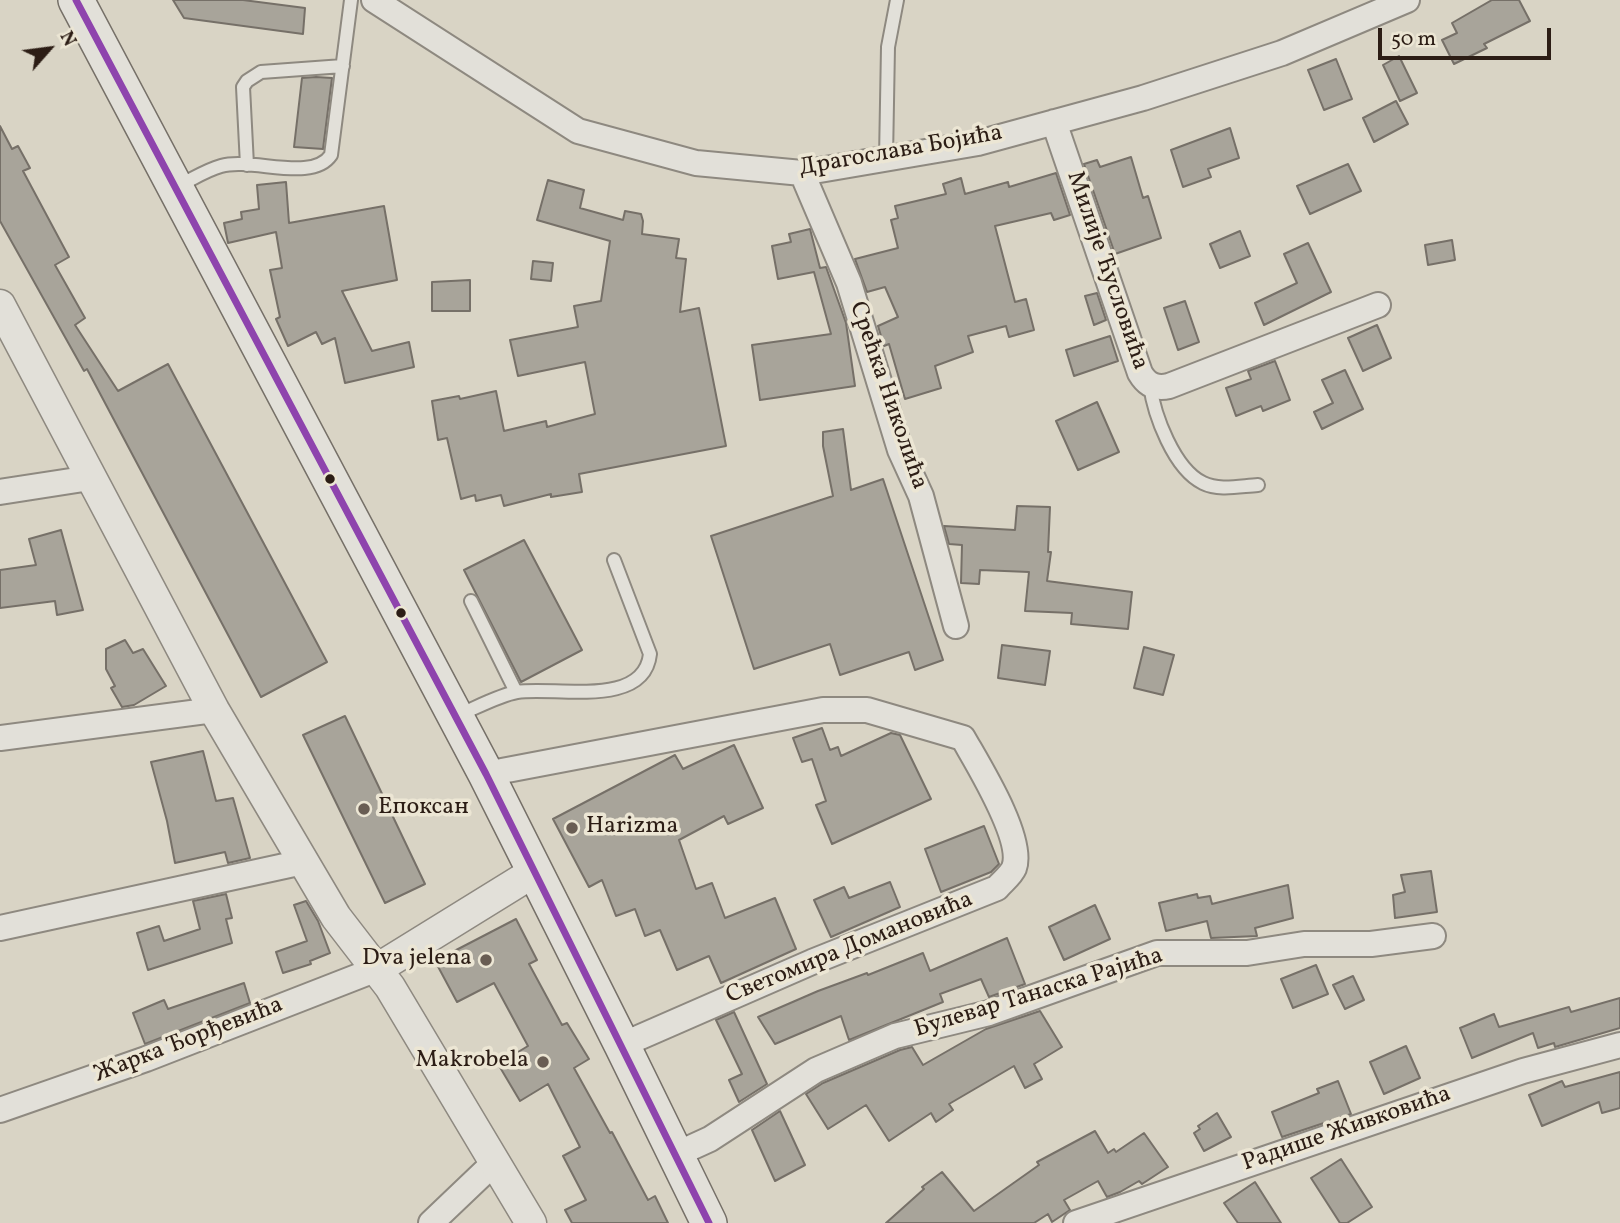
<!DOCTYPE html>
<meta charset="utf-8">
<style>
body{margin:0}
#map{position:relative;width:1620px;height:1223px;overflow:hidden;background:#d9d4c5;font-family:Vollkorn,serif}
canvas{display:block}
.north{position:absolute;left:14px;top:14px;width:70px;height:70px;-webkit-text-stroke:5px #ece6d4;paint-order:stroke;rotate:62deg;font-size:19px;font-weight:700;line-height:28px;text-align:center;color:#2c1d15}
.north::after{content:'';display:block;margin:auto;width:24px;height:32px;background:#2c1d15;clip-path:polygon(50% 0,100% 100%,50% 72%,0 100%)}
.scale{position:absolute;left:1378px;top:28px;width:173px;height:32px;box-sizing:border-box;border:4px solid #2c1d15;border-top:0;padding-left:9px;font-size:21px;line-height:24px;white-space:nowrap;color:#2c1d15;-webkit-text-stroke:5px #ece6d4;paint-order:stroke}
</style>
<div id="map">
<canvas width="1620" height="1223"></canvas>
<div class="north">N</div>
<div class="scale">50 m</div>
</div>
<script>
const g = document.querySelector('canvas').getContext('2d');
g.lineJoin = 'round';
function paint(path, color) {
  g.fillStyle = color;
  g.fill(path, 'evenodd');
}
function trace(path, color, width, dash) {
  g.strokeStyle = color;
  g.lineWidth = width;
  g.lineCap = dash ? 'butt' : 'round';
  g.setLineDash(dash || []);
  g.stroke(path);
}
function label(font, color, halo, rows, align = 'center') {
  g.font = font + ' Vollkorn,serif';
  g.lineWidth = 7;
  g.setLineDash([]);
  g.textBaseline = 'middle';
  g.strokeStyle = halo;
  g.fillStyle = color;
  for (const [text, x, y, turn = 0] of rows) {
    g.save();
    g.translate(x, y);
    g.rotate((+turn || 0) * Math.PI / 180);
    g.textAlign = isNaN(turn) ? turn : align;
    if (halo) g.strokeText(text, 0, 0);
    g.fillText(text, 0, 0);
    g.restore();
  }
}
const building = new Path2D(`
 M173,0H243L305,8L303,34L184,18Z
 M1492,0H1519L1530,21L1484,44L1487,48L1454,64L1442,40L1457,33L1452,23Z
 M1399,56L1417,93L1400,101L1383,65Z
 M1336,59L1352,99L1324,110L1308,70Z
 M316,77L332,78L323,149L294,147L302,78Z
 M1396,101L1408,124L1374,142L1363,118Z
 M0,126L12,149L18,146L30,168L23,171L69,257L55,265L85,318L75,325L118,391L168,364L327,662L261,697L87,369L84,371L0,221Z
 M1230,128L1239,158L1208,169L1211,177L1183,187L1171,150Z
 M1131,157L1143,198L1148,196L1161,238L1115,254L1084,164L1097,160L1100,167Z
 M1348,164L1361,191L1310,214L1297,186Z
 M1056,173L1070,215L1054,220L1051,213L995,226L1015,302L1026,299L1034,330L1009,337L1006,326L968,336L973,352L935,366L941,388L905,399L889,344L884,346L878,326L898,317L885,287L867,292L855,259L898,248L891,220L898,218L895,206L946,194L943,184L961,178L965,194L1008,182L1009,187Z
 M548,180L584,190L580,208L623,220L625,211L641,214L643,221L642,234L679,239L676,258L686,259L680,312L699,308L726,446L579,474L582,492L551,497V494L504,506L501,495L476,501L475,495L461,499L447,438L438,440L432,401L459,396L460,399L496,391L504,431L546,421L547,427L595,414L585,362L518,376L510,340L578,327L574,306L601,301L610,241L537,220Z
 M286,182L289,223L384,206L397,280L342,291L372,351L409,342L414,367L345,383L335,338L322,344L316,332L288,346L276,319L280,317L270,270L282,268L276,232L228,243L224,223L242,219L241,212L259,209L257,185Z
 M810,229L820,268L826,267L846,323L855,386L760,400L752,345L831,334L814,272L778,279L772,246L791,242L789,234Z
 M1240,231L1250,256L1220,268L1210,244Z
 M1452,240L1455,260L1428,265L1425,245Z
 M1308,243L1331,292L1264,325L1255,303L1297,283L1284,254Z
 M533,261L553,263L551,281L531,279Z
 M470,280V311H432V282Z
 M1097,293L1106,320L1094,325L1085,296Z
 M1185,301L1199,342L1178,350L1164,308Z
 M1377,325L1391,358L1363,371L1348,338Z
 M1110,336L1118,361L1074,376L1066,350Z
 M1275,361L1290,400L1263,411L1261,406L1236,416L1226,388L1251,379L1248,371Z
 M1345,370L1363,409L1322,429L1314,412L1333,403L1322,380Z
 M1097,402L1119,452L1078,470L1056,421Z
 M843,429L851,490L883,479L943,660L915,670L909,652L840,675L830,644L754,669L711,536L833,496L823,446V432Z
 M1017,506L1050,507L1048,552H1051L1047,581L1132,592L1128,629L1071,624L1072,613L1025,611L1029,572L980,570L979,584L961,583L962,545L949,544L944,526L1015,530Z
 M61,530L83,610L57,615L55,601L0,608V570L36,565L29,539Z
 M524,540L582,650L521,682L464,570Z
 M125,640L133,653L143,649L166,686L134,705L122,707L111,688L115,686L106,669V649Z
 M1002,645L1050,651L1045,685L998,678Z
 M1144,647L1174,655L1163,695L1134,688Z
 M345,716L425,884L385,903L303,735Z
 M822,728L830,750L838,747L841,756L891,733L900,735L931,799L832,844L816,805L826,801L812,759L802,762L793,738Z
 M734,745L763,808L728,824L724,816L679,840L696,889L712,883L725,918L775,898L796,949L721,983L709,956L677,970L660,930L645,936L635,909L616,916L602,880L589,887L553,819L675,755L683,769Z
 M203,751L216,801L233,798L250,858L228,863L225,852L175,863L167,821L151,762Z
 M984,826L999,864L991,872L941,892L925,849Z
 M1431,871L1437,912L1395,918L1393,895L1405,892L1401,875Z
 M890,882L900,907L831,937L814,900L844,887L849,898Z
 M1288,885L1293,918L1255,928L1257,936L1211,938L1207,921L1166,931L1159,903L1197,894L1198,898L1210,896L1212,904Z
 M226,894L232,918L226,919L232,943L148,970L137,933L159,926L164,941L200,929L193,901Z
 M306,901L318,921L330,953L310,961L311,964L283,973L276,952L307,941L294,905Z
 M1095,905L1110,939L1064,960L1049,927Z
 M516,919L537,960L529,964L562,1025L567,1023L589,1059L574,1068L610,1133L612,1132L648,1200L655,1196L668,1223H572L565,1210L586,1200L563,1156L580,1147L548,1084L520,1101L498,1064L528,1046L494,983L457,1002L435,961Z
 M1007,938L1025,984L989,997L981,979L940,994L943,1002L849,1040L841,1016L775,1044L758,1017L818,991L867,973L868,975L923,953L930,971Z
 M1316,965L1328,994L1293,1008L1281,979Z
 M1353,976L1364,1000L1345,1009L1333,985Z
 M244,983L250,1003L145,1044L133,1013L164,1000L168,1009Z
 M1620,998V1028L1555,1047L1554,1043L1538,1048L1533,1033L1472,1058L1460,1028L1494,1014L1499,1027L1569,1007L1571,1012Z
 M1040,1011L1062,1047L1034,1064L1042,1079L1025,1088L1014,1066L949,1104L953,1110L936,1122L931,1113L889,1141L866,1105L828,1129L806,1094L823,1083L900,1050L912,1047L923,1065L986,1029Z
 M734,1012L767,1084L739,1102L729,1080L742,1074L716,1020Z
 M1406,1046L1420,1078L1384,1094L1370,1062Z
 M1620,1072V1108L1602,1113L1599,1102L1542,1126L1529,1095L1562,1081L1565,1087Z
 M1338,1081L1351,1114L1282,1137L1272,1112L1319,1093L1317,1089Z
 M780,1111L805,1165L775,1181L752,1130Z
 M1217,1113L1231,1137L1204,1151L1194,1133L1200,1129L1198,1126Z
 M1095,1131L1108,1153L1114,1149L1116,1152L1144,1133L1168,1167L1142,1184L1139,1181L1120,1192L1107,1197L1098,1181L1064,1200L1070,1210L1052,1222L1048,1214L1034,1223H886L924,1189L922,1187L942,1172L974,1211L1039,1165L1037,1162Z
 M1341,1159L1372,1207L1347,1223H1340L1311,1178Z
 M1255,1182L1281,1223H1238L1224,1203Z`);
paint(building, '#a8a49a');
trace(building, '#767068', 2);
const service = new Path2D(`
 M886,158L888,47L897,0
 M247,165L243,87L247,81L261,72L343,66
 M176,187C191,180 206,170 221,166C252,157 312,183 331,155L351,0
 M1150,385C1154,415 1174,469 1203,483C1219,491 1240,486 1258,485
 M471,601L516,692
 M456,716C474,709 499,695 517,692C554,686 644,709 650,654L614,560`);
const minor = new Path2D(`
 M374,0L578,131L696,163L802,173L978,143L1143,98L1282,53L1407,0
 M1054,122L1140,373C1147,385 1156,389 1169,386L1378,305
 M802,173L849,283L900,450L921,496L956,626
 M0,492L90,478
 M0,738L214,710
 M486,774L823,710H867L963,738C977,763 1025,839 1014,868C1011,875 1002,882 997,888L812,962L622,1045
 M0,928L303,862
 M0,1110L146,1059L377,969
 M675,1155L710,1139L816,1070L895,1036L989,1013L1157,953H1247L1304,944H1371L1433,936
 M431,1223L496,1161
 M1076,1223L1523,1071L1620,1045`);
const tertiary = new Path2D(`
 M0,305L214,710L336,917L390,987L531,1223
 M377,969L534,872`);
const secondary = new Path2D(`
 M76,0L486,774L622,1045L709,1223`);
trace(service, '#8e8980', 16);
trace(minor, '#8e8980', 28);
trace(tertiary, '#8e8980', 33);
trace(secondary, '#767068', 38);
trace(service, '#e2e0d9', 12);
trace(minor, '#e2e0d9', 24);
trace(tertiary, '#e2e0d9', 30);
trace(secondary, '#e2e0d9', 35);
trace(new Path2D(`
 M76,0L486,774L709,1223`), '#8e44ad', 7);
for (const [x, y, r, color] of [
 [330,479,6,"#2c1d15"],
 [401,613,6,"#2c1d15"],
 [364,809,7,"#695d53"],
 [572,828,7,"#695d53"],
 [486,960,7,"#695d53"],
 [543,1062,7,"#695d53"]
]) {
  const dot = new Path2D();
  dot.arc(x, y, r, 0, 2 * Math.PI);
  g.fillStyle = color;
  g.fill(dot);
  trace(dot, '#ece6d4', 2.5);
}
label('24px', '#2c1d15', '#ece6d4', [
 ["Драгослава Бојића",901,152,-10],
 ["Милије Ћусловића",1106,271,71],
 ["Срећка Николића",887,396,71],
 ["Светомира Домановића",850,949,-22],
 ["Булевар Танаска Рајића",1039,994,-17],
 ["Жарка Ђорђевића",189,1041,-21],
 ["Радише Живковића",1347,1130,-19]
]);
label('24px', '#2c1d15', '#ece6d4', [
 ["Епоксан",378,809],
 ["Harizma",586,828],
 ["Dva jelena",472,960,"right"],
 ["Makrobela",529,1062,"right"]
], 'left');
</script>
